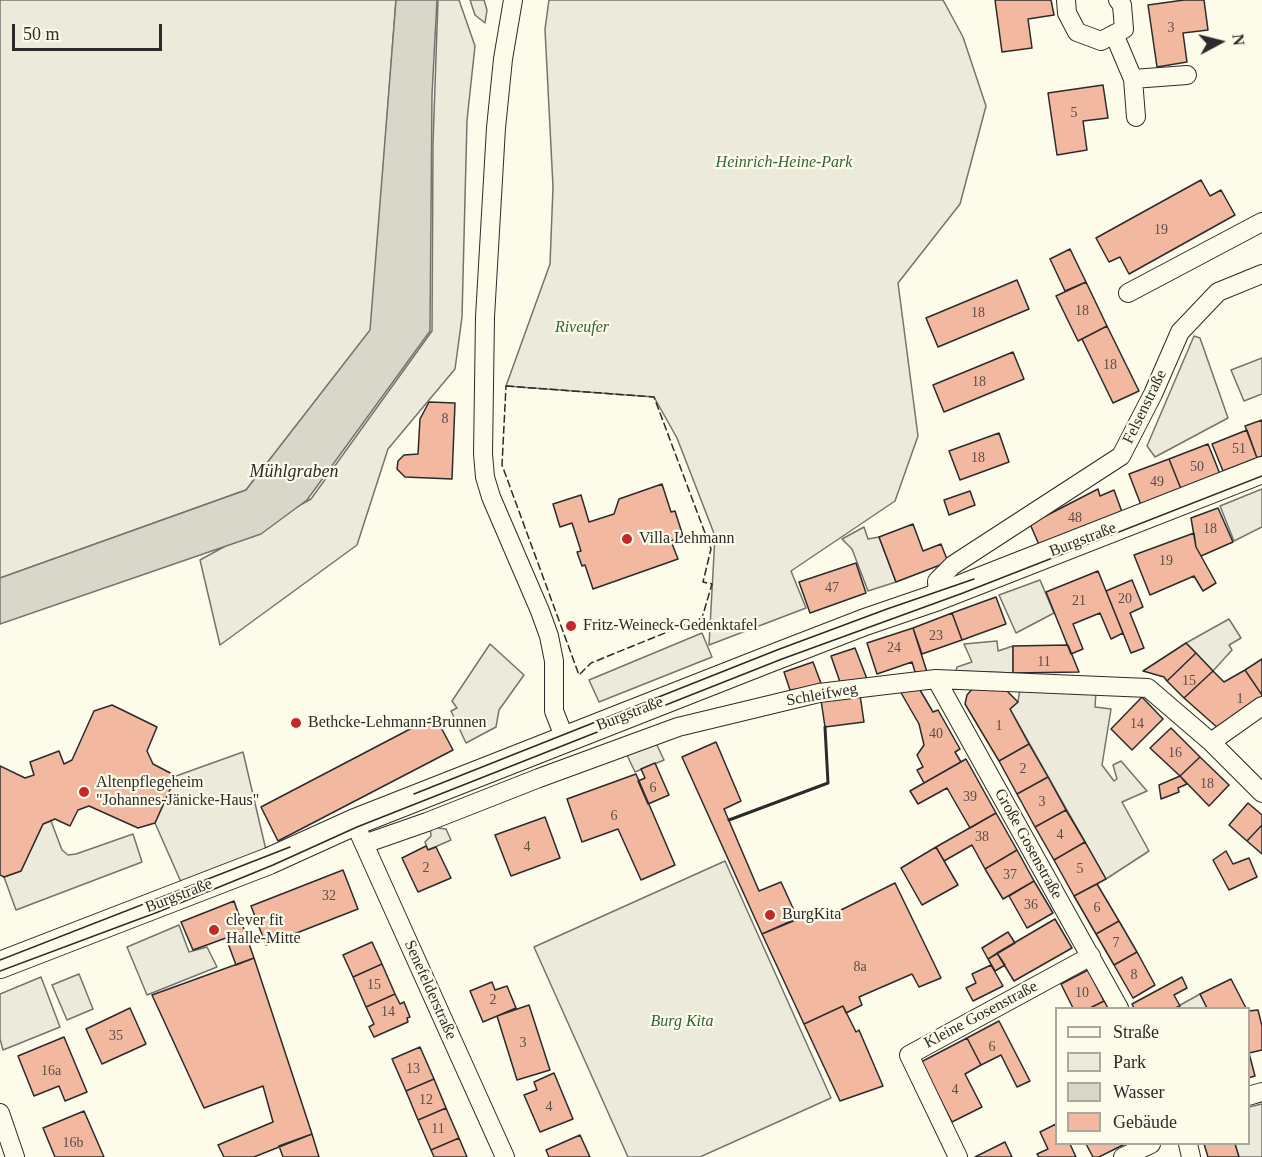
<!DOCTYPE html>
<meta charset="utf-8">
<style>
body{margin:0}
#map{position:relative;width:1262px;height:1157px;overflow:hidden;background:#fdfbea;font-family:"Times New Roman",serif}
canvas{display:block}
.legend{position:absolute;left:1055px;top:1007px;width:195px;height:138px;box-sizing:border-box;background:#fdfbea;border:2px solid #a9a89e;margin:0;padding:8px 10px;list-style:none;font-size:18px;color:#2b2b2b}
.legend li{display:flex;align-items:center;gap:12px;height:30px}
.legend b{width:30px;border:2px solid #a9a89e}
.north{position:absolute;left:1190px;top:12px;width:60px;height:60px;-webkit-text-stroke:4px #fdfbea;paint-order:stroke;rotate:83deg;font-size:16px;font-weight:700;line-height:24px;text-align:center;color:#2b2b2b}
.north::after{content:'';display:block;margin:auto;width:21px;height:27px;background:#2b2b2b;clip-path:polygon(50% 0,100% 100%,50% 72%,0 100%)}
.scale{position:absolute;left:12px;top:24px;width:150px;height:27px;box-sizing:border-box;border:3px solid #2b2b2b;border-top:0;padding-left:8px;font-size:18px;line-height:21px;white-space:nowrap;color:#2b2b2b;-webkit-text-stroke:4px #fdfbea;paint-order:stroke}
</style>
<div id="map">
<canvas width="1262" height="1157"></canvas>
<ul class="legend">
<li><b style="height:8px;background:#fdfbea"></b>Straße</li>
<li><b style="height:16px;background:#ecebdb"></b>Park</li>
<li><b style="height:16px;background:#d8d7c9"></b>Wasser</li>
<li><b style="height:16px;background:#f2b8a0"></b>Gebäude</li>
</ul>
<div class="north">N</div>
<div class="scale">50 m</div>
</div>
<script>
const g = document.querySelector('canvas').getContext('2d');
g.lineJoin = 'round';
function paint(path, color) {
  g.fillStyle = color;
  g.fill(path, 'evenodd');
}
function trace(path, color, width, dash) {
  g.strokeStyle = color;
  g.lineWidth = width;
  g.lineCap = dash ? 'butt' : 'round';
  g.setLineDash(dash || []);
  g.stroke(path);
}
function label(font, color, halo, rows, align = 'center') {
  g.font = font + ' "Times New Roman",serif';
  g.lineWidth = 4.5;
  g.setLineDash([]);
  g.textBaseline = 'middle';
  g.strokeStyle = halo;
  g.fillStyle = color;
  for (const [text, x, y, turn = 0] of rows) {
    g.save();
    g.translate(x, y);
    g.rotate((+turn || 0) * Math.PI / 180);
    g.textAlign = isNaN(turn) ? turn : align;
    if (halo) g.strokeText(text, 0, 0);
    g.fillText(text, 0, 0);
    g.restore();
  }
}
const green = new Path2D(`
 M0,0H396L371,330L246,490L0,578Z
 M438,0H459L475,46L467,120L462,317L455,369L388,449L357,545L220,645L200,560L311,499L432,331L433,143Z
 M470,0H484L487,10L485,23L475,15Z
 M549,0H943L963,37L986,106L960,204L898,283L918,436L895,501L791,571L806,608L709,645L715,536L677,438L654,397L506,386L550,264L553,187L545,29Z
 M725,861L831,1098L700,1157H628L534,947Z`);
paint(green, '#ecebdb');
trace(green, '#74746e', 1.5);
const parking = new Path2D(`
 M1194,336L1200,338L1228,418L1155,457L1147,446Z
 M1262,358V394L1244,401L1231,370Z
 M1262,489V527L1234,541L1220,506Z
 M864,527L868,539L879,537L896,582L868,591L852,549L842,539Z
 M1040,580L1054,613L1016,633L999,595Z
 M1229,619L1241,638L1229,645L1232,650L1213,671L1186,643Z
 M702,633L712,657L599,702L589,680Z
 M997,641L998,651L1013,646V673L956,671L957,667L972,662L964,644Z
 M490,644L524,675L499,710L496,727L466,743L451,711L457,708L452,701Z
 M1020,688L1096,691L1095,707L1111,709L1102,765L1114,781L1117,779L1113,765L1121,761L1147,791L1122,802L1149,851L1106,879L1010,709L1018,702Z
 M655,741L664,760L635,772L626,753Z
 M243,752L266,850L181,882L155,823L176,776Z
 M51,821L62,850L68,855L76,854L133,834L142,862L16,910L4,877L21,871L43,824Z
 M430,827L446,829L451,840L428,850L425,842L431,836Z
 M179,925L189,952L207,947L217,967L147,995L127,947Z
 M79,974L93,1009L67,1020L52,985Z
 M41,977L60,1027L3,1050L0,1039V994Z
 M1200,994L1207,1008H1175Z
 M1262,1104V1157H1239L1235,1144H1248L1249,1107Z`);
paint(parking, '#eceadb');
trace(parking, '#74746e', 1.5);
const water = new Path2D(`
 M396,0H437L432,95L430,331L307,500L261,534L0,624V578L246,490L370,330Z`);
paint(water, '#d8d7c9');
trace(water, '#74746e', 1.5);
const building = new Path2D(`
 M995,0H1051L1054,15L1028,19L1032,48L1002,52Z
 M1184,0H1204L1208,30L1183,33L1187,62L1157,67L1148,5Z
 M1103,85L1108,118L1083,121L1087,150L1057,155L1048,93Z
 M1201,180L1210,196L1221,190L1235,215L1129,274L1120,257L1109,262L1096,238Z
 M1070,249L1086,282L1065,291L1050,259Z
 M1017,280L1029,309L938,347L926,318Z
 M1086,282L1107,326L1078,341L1056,296Z
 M1107,326L1139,391L1113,403L1082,339Z
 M1013,352L1024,379L944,412L933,385Z
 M429,402L455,403L452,479L405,477L397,469L398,461L404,455L418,454L420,419Z
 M1262,420V456L1257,458L1245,426Z
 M1247,430L1257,458L1223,471L1212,444Z
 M999,433L1009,462L960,480L949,451Z
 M1208,444L1220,474L1181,489L1169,459Z
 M1169,459L1181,489L1141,505L1129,474Z
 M662,484L671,512L675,511L683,536L671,541L678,559L593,589L585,565L582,566L577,552L581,551L572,523L560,527L553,504L581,495L589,522L614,514L619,499Z
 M1098,489L1100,496L1114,490L1122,512L1040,547L1030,524Z
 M970,491L975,505L949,515L944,500Z
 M1218,508L1233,542L1201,556L1196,547L1191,518Z
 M913,524L923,551L941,544L948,562L896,582L879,537Z
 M1194,533L1196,547L1216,583L1203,591L1194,576L1150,595L1134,555Z
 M856,563L866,593L810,613L799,582Z
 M1098,571L1123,633L1111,639L1100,613L1073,624L1083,649L1071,654L1046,592Z
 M1132,580L1143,607L1130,613L1144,648L1131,653L1106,591Z
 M996,597L1006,624L962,640L952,613Z
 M952,613L962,640L922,654L913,628Z
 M913,628L927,672H915L912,662L877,674L867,643Z
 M1186,643L1196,653L1167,681L1164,677L1143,671Z
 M1068,645L1079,672L1013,673V646Z
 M855,648L867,679L840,682L831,656Z
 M1196,653L1213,671L1184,698L1167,681Z
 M1262,659V695L1245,670Z
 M813,662L822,686L790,690L784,672Z
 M1245,670L1262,695V703L1219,729L1184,698L1213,671L1224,682Z
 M1002,686L1018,702L1010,709L1029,744L999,761L965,704L967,695L973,688Z
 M920,690L933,712L938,710L960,749L955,752L961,762L924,783L917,770L923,767L917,755L924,745L919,724L900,691Z
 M860,695L864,722L825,727L821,700Z
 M1142,697L1163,719L1132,750L1111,729Z
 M112,705L157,727L147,751L153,764L176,776L155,823L138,828L89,806L78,810L70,826L55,819L43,824L21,871L4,877L0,875V766L25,778L34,775L30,762L59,751L64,764L72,760L94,711Z
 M435,716L453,750L278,841L261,807Z
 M1171,728L1200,757L1180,776L1150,748Z
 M716,742L741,801L724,809L759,891L781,882L798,919L762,934L682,757Z
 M1029,744L1048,777L1017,794L999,761Z
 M1200,757L1229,785L1209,806L1180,776Z
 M966,759L996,813L970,828L947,788L918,804L910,791Z
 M655,763L669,795L648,804L638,781L645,778L641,769Z
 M636,774L675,865L641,880L618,829L582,842L567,799Z
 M1180,776L1187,784L1178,788L1179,792L1161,799L1159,785Z
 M1048,777L1066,810L1035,827L1017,794Z
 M1248,803L1262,815V825L1247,841L1229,825Z
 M1066,810L1085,842L1054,860L1035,827Z
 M996,813L1017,850L985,869L972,845L944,861L936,847Z
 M545,817L560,858L511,876L495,835Z
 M1262,825V854L1247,841Z
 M1085,842L1106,879L1074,896L1054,860Z
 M426,846L428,850L436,847L451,878L418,892L402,858Z
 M936,847L958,885L922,905L901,868Z
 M1017,850L1034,881L1003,899L985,869Z
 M1226,851L1233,864L1249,858L1257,877L1229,890L1213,860Z
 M343,870L358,909L266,945L251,906Z
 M1034,881L1053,913L1027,928L1009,896Z
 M895,883L941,978L919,987L912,974L859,997L862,1005L846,1013L843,1006L804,1024L762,934L818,909L823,919Z
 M1097,884L1119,921L1096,934L1074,896Z
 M234,901L254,958L236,965L226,938L193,950L181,922Z
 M1055,919L1072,948L1014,981L997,953Z
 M1119,921L1137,952L1114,965L1096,934Z
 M1008,932L1015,943L988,959L982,948Z
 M372,942L382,964L353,977L343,955Z
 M1137,952L1155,985L1133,998L1114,965Z
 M997,953L1005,965L995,971L988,959Z
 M254,958L312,1134L254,1157H224L218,1145L273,1122L263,1086L204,1108L152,995Z
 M382,964L395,994L366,1007L353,977Z
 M991,965L1003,986L973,1001L966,988L976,983L972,974Z
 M1088,970L1104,1001L1090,1008H1073L1061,984Z
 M1182,977L1187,988L1174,995L1180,1006L1175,1008H1134L1132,1004Z
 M1231,979L1246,1008H1207L1200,994Z
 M492,982L495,990L507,986L516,1008L483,1022L470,991Z
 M395,994L400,1004L404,1002L410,1017L407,1018L408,1022L374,1037L369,1027L374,1024L366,1007Z
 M1104,1001L1108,1008H1090Z
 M529,1005L550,1070L517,1080L497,1016Z
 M843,1006L856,1032L859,1030L883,1086L840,1101L804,1024Z
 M130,1008L146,1044L102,1064L86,1029Z
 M1258,1010L1262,1026V1050L1249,1053L1255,1076L1248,1078V1011Z
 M999,1021L1030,1081L1017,1087L1001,1055L981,1065L967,1038Z
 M64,1037L87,1092L65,1101L59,1086L34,1096L18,1056Z
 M967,1038L981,1065L965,1074L982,1107L952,1122L921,1062Z
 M420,1047L434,1079L406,1091L392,1059Z
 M554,1073L573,1119L540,1132L524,1095L537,1090L534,1082Z
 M434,1079L446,1108L418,1120L406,1091Z
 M446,1108L459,1138L431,1150L418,1120Z
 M84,1111L104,1157H55L43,1128Z
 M1056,1124V1144H1070L1076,1157H1039L1037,1154L1048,1149L1040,1132Z
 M312,1134L319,1157H283L279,1146Z
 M580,1135L590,1157H549L546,1150Z
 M459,1138L467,1157H434L431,1150Z
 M1005,1142L1012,1157H975Z
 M1086,1144H1125L1099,1157H1093Z
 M1204,1144H1235L1239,1157H1208Z`);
paint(building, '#f2b8a0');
trace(building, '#2b2b2b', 1.5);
const street = new Path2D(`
 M513,0L503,59L496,128L485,317L483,454L485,477L491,497L540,611L549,636L554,661V711L565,739
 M1066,0L1067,13L1077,32L1101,41L1124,29L1122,5L1118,0
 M1114,34L1133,79L1136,117
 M1133,79L1187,75
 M1128,293L1262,222
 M938,597L937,581L953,565L1121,456L1153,394L1180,332L1218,292L1262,274
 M936,679L1119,1008
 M1211,742L1262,706
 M360,835L505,1157
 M364,844L427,822L539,778L678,727L819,693L936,679L1148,688L1211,742L1262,793
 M1248,1096L1262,1092
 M0,1113L15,1157
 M1188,1144L1191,1157
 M958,1157L909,1055L1091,956
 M1123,1157L1151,1144`);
const secondary = new Path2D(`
 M0,965L269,861L355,822L772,658L865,622L938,597L1262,470`);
trace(street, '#2b2b2b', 20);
trace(secondary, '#2b2b2b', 28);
trace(street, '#fdfbea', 18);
trace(secondary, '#fdfbea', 26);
trace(new Path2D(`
 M414,794L777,650L887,609L974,579
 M0,960L290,847
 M0,971L158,912L273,865L357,827L782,659L963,593L1262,476`), '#2b2b2b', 1.5);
trace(new Path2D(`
 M506,386L654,397L711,549L703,582L712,584L702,618L591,663L579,675L502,465Z`), '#2b2b2b', 1.5, [8, 3]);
trace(new Path2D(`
 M729,820L828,783L825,727`), '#2b2b2b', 3);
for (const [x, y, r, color] of [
 [627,539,6,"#c62828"],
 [571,626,6,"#c62828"],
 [296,723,6,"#c62828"],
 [84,792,6,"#c62828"],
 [770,915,6,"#c62828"],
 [214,930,6,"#c62828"]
]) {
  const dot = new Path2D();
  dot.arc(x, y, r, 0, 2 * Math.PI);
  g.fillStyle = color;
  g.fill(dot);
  trace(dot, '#fdfbea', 2);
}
label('14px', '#5d4e48', null, [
 ["3",1171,28],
 ["5",1074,113],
 ["19",1161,230],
 ["18",1082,311],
 ["18",978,313],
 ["18",1110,365],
 ["18",979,382],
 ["8",445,419],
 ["51",1239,449],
 ["18",978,458],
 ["50",1197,467],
 ["49",1157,482],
 ["48",1075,518],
 ["18",1210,529],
 ["19",1166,561],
 ["47",832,588],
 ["20",1125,599],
 ["21",1079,601],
 ["23",936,636],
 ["24",894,648],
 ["11",1044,662],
 ["15",1189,681],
 ["1",1240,699],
 ["14",1137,724],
 ["1",999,726],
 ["40",936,734],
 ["16",1175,753],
 ["2",1023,769],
 ["18",1207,784],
 ["6",653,788],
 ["39",970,797],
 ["3",1042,802],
 ["6",614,816],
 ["4",1060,835],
 ["38",982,837],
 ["4",527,847],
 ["2",426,868],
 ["5",1080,869],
 ["37",1010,875],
 ["32",329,896],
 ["36",1031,905],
 ["6",1097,908],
 ["7",1116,943],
 ["8a",860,967],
 ["8",1134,975],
 ["15",374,985],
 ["10",1082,993],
 ["2",493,1000],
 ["14",388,1012],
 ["35",116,1036],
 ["3",523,1043],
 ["6",992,1047],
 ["13",413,1069],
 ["16a",51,1071],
 ["4",955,1090],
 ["12",426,1100],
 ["4",549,1107],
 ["11",438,1129],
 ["16b",73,1143]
]);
label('italic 16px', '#34623c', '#fdfbea', [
 ["Heinrich-Heine-Park",784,163],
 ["Riveufer",582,328],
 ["Burg Kita",682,1022]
]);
label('16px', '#2b2b2b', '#fdfbea', [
 ["Felsenstraße",1145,407,-64],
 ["Burgstraße",1083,540,-21],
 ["Schleifweg",822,695,-10],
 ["Burgstraße",630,714,-21],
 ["Große Gosenstraße",1028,844,61],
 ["Burgstraße",179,896,-21],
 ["Senefelderstraße",430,990,66],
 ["Kleine Gosenstraße",981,1015,-28]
]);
label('16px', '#2b2b2b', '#fdfbea', [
 ["Villa Lehmann",639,539],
 ["Fritz-Weineck-Gedenktafel",583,626],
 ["Bethcke-Lehmann-Brunnen",308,723],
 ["Altenpflegeheim",96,783],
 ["\"Johannes-Jänicke-Haus\"",96,801],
 ["BurgKita",782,915],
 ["clever fit",226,921],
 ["Halle-Mitte",226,939]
], 'left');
label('italic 18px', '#2b2b2b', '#fdfbea', [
 ["Mühlgraben",294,472]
]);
</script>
